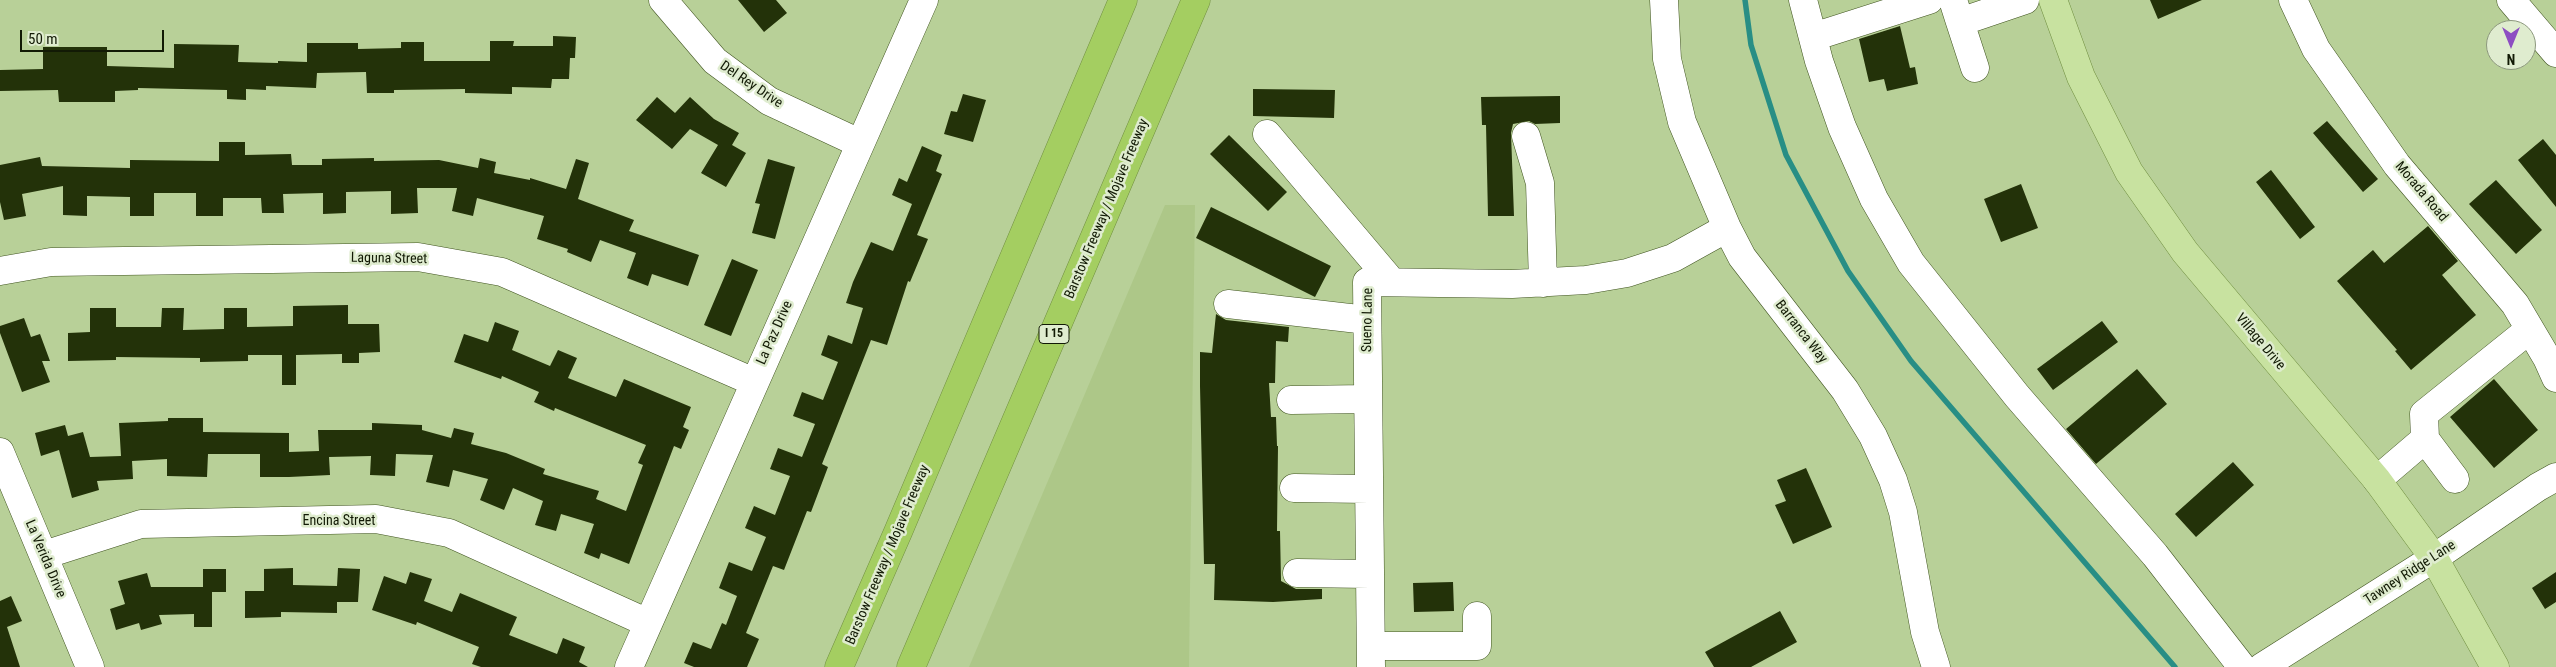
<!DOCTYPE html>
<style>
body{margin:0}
#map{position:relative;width:2556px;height:667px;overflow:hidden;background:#b8d098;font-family:"Roboto Condensed",sans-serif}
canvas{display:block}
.north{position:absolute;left:2486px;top:20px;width:50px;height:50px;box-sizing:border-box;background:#dfeccf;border:1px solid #8d987e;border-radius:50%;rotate:180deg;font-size:14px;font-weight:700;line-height:20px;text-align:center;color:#121a05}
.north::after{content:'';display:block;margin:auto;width:18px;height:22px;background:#8d4dc2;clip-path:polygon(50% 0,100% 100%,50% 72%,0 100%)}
.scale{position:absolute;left:20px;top:30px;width:144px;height:22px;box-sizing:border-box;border:2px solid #121a05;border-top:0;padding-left:6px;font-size:15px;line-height:18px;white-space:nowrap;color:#121a05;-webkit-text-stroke:4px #dfeccf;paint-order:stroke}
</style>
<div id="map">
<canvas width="2556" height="667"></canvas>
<div class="north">N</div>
<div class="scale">50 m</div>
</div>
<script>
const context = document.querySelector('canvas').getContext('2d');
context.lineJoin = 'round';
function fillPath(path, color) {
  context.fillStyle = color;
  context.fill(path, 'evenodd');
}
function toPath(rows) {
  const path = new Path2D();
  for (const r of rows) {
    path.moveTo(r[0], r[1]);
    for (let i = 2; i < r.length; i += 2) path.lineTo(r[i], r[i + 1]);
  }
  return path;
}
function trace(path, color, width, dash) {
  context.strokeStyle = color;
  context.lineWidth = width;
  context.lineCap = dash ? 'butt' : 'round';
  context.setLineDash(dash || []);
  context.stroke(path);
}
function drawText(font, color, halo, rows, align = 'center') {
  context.font = font + ' "Roboto Condensed",sans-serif';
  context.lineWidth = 5;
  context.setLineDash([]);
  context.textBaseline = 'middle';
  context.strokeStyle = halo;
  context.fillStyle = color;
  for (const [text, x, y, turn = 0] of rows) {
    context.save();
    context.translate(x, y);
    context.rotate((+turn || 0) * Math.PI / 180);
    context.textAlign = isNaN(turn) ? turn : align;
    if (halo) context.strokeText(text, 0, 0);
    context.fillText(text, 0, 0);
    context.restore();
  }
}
fillPath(toPath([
 [1165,205,1195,205,1189,667,969,667]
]), '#adc788');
trace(toPath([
 [1745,0,1751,45,1786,155,1848,271,1911,361,2175,667]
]), '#288e85', 5.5);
fillPath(toPath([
 [738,0,776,0,787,13,764,32],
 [2150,0,2202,0,2158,19],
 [1900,26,1910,68,1915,67,1918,84,1887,91,1884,79,1869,82,1859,39],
 [553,36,576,37,575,58,570,58,569,79,552,79,551,88,512,87,512,94,465,93,465,89,394,90,394,93,367,93,366,72,317,73,316,88,266,86,266,90,246,89,246,100,227,99,227,90,138,88,138,90,115,91,115,102,59,102,58,90,0,91,0,70,43,69,43,47,107,47,107,66,174,68,174,44,239,45,238,62,278,63,278,61,307,62,307,43,358,43,358,49,401,48,401,42,424,42,424,61,490,61,490,41,514,41,513,46,553,46],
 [1253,89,1335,90,1334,118,1253,116],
 [963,94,986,100,973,142,944,134,951,111,957,112],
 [1560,96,1560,123,1535,124,1529,121,1513,124,1511,133,1514,216,1488,216,1486,125,1482,125,1481,97],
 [657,97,675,113,690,97,714,119,739,133,732,145,746,153,726,187,701,173,718,145,690,129,672,149,636,120],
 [2327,121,2378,179,2363,192,2313,133],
 [1229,135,1287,192,1268,211,1210,154],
 [2543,139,2556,155,2556,207,2518,160],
 [219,142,245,142,245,155,291,154,292,165,322,165,322,159,374,158,374,161,439,160,478,168,480,158,496,162,494,173,530,180,530,178,566,189,576,159,589,163,578,199,634,220,629,231,699,255,688,286,652,274,648,286,627,278,636,253,600,240,591,262,567,252,568,249,537,239,544,216,477,198,473,216,452,211,457,188,417,188,418,213,391,214,391,191,346,192,346,213,323,214,323,193,283,194,284,213,262,213,261,198,223,198,223,216,196,216,196,193,154,193,154,216,130,216,130,197,87,196,87,216,63,215,63,186,22,194,26,216,4,220,0,202,0,165,40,157,42,166,130,168,130,160,219,161],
 [922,146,942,155,936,171,942,174,917,235,928,239,910,282,908,281,887,345,871,340,822,464,828,467,811,512,807,511,784,570,773,566,746,633,759,639,747,667,694,667,684,663,693,642,711,649,722,623,726,625,737,596,719,588,729,562,752,571,766,537,745,528,754,506,775,515,790,476,770,469,778,448,802,457,815,424,793,416,802,392,823,400,838,362,821,355,828,335,852,344,863,308,846,303,853,282,871,242,893,251,912,204,892,195,899,178,907,182],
 [768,159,795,167,775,239,752,233,760,204,755,203],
 [2271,170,2315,227,2300,239,2256,182],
 [2496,180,2542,230,2516,254,2469,204],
 [2021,184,2038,228,2001,242,1984,199],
 [1211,207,1331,266,1315,297,1196,238],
 [2428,226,2458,261,2442,275,2476,315,2411,370,2395,351,2397,350,2337,281,2373,250,2384,263],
 [732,259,758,270,731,336,704,325],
 [348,305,348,324,379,324,380,352,359,353,359,363,342,363,342,354,296,355,296,385,282,385,282,355,248,355,248,361,200,362,200,358,116,357,116,360,68,361,68,333,90,332,90,308,116,308,116,327,161,327,162,308,184,308,183,330,224,329,224,308,247,308,247,327,293,326,293,306],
 [1216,314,1226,320,1289,327,1288,342,1276,341,1275,383,1269,383,1271,417,1276,417,1277,446,1278,446,1277,531,1280,531,1281,581,1296,589,1322,589,1322,599,1273,602,1214,600,1215,564,1204,564,1200,386,1200,352,1212,353],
 [24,318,31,337,40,334,50,361,42,361,50,382,22,392,0,333,0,326],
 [2102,321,2118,342,2053,390,2037,369],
 [495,322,519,331,512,350,550,366,558,350,577,358,568,378,616,397,624,379,691,407,683,427,689,430,681,449,674,446,629,564,601,553,599,559,584,553,594,524,561,514,556,531,535,525,543,501,513,488,504,510,480,500,488,479,453,470,449,487,426,482,433,455,396,454,395,476,370,475,371,456,329,457,330,475,289,477,260,477,260,454,208,454,207,477,167,476,167,459,132,461,133,479,97,481,99,490,72,498,59,450,41,456,35,433,65,425,68,436,83,432,90,457,121,456,119,423,168,421,168,418,203,418,203,432,289,433,289,452,319,451,318,430,372,430,372,423,422,425,422,430,451,438,454,428,474,433,471,444,506,453,545,469,543,474,599,491,596,499,626,511,643,465,638,463,646,445,555,408,554,411,534,402,539,392,502,376,501,379,454,362,464,334,488,342],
 [2137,369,2167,404,2096,464,2066,429],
 [2494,379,2538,430,2494,468,2450,417],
 [2233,462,2254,485,2196,537,2175,514],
 [1806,468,1832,527,1793,544,1775,505,1786,501,1777,480],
 [293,568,293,585,337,586,338,568,360,569,358,602,337,602,337,613,281,612,281,617,245,618,245,591,264,591,264,569],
 [203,569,226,569,226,592,212,592,212,627,194,627,194,614,159,615,162,624,141,630,139,623,116,630,110,609,125,604,118,581,147,573,151,587,203,587],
 [410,572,432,579,424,601,452,612,460,593,517,617,509,635,557,654,563,638,585,647,579,662,588,667,481,667,472,664,479,647,417,622,416,625,372,610,384,576,406,584],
 [2556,572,2556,602,2545,609,2532,588],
 [1453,582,1454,611,1414,612,1413,583],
 [11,596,22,621,7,627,20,667,0,667,0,601],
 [1780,611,1797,642,1751,667,1714,667,1705,652]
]), '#233209');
const minor = toPath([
 [663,0,715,61,769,101,859,143],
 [1664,0,1667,59,1682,122,1727,228,1742,257,1845,390,1873,436,1893,480,1903,512,1925,632,1936,667],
 [1803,0,1819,61,1842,127,1874,199,1911,263,2017,396,2155,555,2242,667],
 [1953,0,1960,22,2025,0],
 [2293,0,2316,49,2397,165,2515,304,2547,358,2556,378],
 [2511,0,2556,53],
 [1960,22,1975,68],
 [1813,37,1929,0],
 [1267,134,1392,282],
 [1526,136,1540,183,1543,283],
 [0,271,51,262,418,257,502,272,754,382],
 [1228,304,1367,320],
 [1291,400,1368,399],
 [2425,439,2424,414,2530,329],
 [0,452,90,667],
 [2377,480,2425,439,2455,479],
 [1294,488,1369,489],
 [44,555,141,524,376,519,449,533,648,623],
 [1297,573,1370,574],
 [1371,646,1477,646,1477,616],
 [629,667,924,0],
 [1371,667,1367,282,1512,284,1586,280,1627,273,1673,258,1727,228],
 [2262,667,2434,558,2538,487,2556,477]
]);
const major = toPath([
 [2053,0,2081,77,2129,172,2185,252,2377,480,2434,558,2495,667]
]);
const highway = toPath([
 [839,667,898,532,1123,0],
 [911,667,1196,0]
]);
trace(minor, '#405420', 29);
trace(major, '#718f41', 29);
trace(highway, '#718f41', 29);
trace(minor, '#fff', 28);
trace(major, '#c8e2a0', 28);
trace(highway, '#a4ce61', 28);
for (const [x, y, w] of [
 [1054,334,30]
]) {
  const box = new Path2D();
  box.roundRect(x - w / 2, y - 9.5, w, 19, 4);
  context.fillStyle = '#dfeccf';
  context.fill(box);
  trace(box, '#121a05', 1);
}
drawText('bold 12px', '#121a05', null, [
 ["I 15",1054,334]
]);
drawText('14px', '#121a05', '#dfeccf', [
 ["Del Rey Drive",751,85,34],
 ["Morada Road",2421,192,50],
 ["Barstow Freeway / Mojave Freeway",1107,209,-67],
 ["Laguna Street",389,259,1],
 ["Sueno Lane",1368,320,-89],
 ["Barranca Way",1801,332,52],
 ["La Paz Drive",775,333,-66],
 ["Village Drive",2260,342,50],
 ["Encina Street",339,521],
 ["Barstow Freeway / Mojave Freeway",888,555,-67],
 ["La Verida Drive",45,559,67],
 ["Tawney Ridge Lane",2410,573,-33]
]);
</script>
